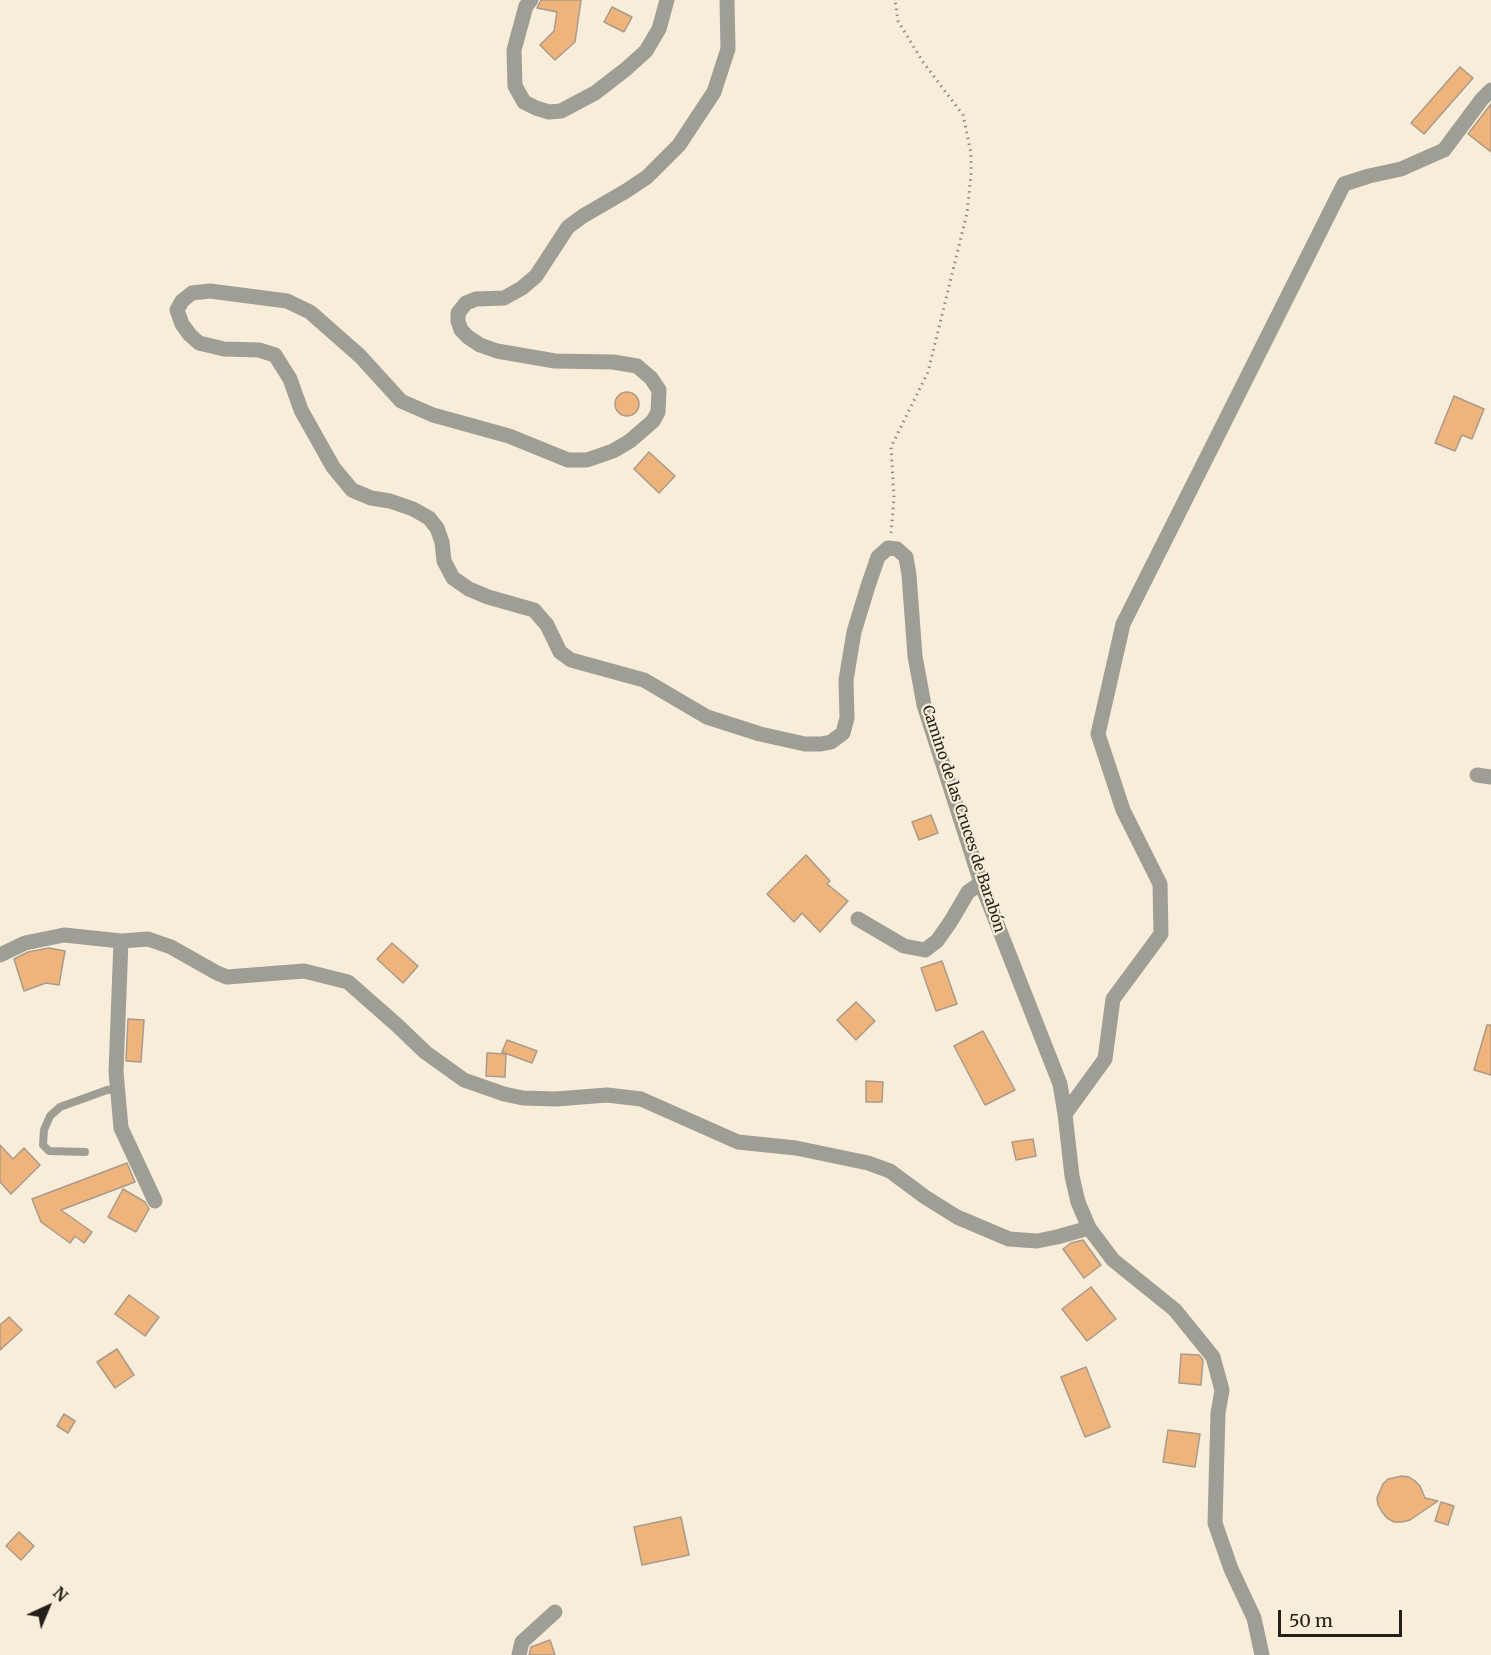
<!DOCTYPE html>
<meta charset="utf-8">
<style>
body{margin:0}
#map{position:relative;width:1491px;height:1655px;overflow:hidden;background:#f7edd9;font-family:Merriweather,serif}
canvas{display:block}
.north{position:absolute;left:18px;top:1577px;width:60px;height:60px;-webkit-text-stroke:4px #f7edd9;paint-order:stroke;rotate:44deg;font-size:16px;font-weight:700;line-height:24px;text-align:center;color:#242019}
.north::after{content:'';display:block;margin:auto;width:21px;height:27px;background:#242019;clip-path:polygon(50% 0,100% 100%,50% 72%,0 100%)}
.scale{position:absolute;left:1278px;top:1610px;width:124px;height:27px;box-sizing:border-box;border:3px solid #242019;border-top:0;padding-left:8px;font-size:18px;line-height:21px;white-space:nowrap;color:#242019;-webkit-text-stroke:4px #f7edd9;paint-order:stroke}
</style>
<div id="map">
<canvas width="1491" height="1655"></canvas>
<div class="north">N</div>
<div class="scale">50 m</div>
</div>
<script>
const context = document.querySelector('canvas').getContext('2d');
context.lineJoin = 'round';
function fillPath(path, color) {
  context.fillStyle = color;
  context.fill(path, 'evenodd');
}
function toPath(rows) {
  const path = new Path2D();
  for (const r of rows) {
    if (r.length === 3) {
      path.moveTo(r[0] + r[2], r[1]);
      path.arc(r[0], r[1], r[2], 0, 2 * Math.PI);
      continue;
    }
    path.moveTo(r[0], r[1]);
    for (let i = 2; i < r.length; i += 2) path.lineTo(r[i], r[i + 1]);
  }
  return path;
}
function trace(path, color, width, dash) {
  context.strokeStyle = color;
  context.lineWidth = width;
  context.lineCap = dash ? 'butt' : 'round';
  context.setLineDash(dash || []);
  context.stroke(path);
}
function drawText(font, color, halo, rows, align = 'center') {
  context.font = font + ' Merriweather,serif';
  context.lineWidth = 4.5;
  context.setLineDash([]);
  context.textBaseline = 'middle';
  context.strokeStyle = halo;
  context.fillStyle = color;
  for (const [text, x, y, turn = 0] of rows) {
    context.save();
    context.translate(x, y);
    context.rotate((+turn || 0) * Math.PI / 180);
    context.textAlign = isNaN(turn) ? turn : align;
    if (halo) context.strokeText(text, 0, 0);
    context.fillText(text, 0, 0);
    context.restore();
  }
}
const building = toPath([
 [541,0,581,0,575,42,555,60,540,45,554,31,557,12,537,8,541,0],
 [612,7,632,17,624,32,604,22,612,7],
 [1460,67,1473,78,1424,134,1411,123,1460,67],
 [1491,104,1491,152,1468,134,1491,104],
 [627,404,12],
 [1454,396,1484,409,1472,439,1462,435,1455,451,1435,443,1454,396],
 [649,452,675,476,659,493,634,469,649,452],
 [931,815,938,833,919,840,912,822,931,815],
 [806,855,830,881,827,884,848,901,820,932,802,913,794,922,767,894,806,855],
 [392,943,418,966,403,983,377,959,392,943],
 [49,948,65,951,59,985,46,983,24,991,14,959,28,952,49,948],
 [942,961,957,1004,936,1011,921,968,942,961],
 [856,1002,875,1021,856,1040,837,1020,856,1002],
 [128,1019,144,1020,141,1062,126,1061,128,1019],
 [1487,1025,1491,1025,1491,1075,1474,1070,1487,1025],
 [983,1031,1015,1090,985,1105,954,1046,983,1031],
 [507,1040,537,1051,532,1063,502,1052,507,1040],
 [487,1053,506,1054,505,1077,486,1076,487,1053],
 [866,1081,883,1082,882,1102,866,1102,866,1081],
 [1033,1139,1036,1156,1016,1160,1012,1142,1033,1139],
 [0,1145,13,1159,24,1148,40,1165,11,1194,0,1182,0,1145],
 [127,1163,135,1182,61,1210,92,1232,84,1243,75,1236,70,1243,41,1222,32,1199,127,1163],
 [123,1189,145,1202,149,1209,136,1232,108,1217,123,1189],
 [1083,1240,1101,1265,1084,1278,1063,1249,1071,1243,1083,1240],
 [1091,1287,1116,1319,1087,1341,1062,1309,1091,1287],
 [129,1295,159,1317,145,1336,115,1314,129,1295],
 [9,1317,22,1330,0,1350,0,1325,9,1317],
 [117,1349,134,1375,115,1388,97,1362,117,1349],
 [1181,1354,1199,1355,1203,1360,1201,1385,1179,1383,1181,1354],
 [1086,1367,1110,1427,1085,1437,1061,1377,1086,1367],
 [64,1414,75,1421,68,1433,57,1426,64,1414],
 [1168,1430,1200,1434,1195,1467,1163,1462,1168,1430],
 [1402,1476,1409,1477,1415,1481,1420,1486,1425,1498,1438,1501,1410,1520,1402,1522,1394,1522,1387,1518,1382,1512,1378,1505,1377,1498,1383,1484,1388,1479,1402,1476],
 [1441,1502,1454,1506,1448,1525,1435,1521,1441,1502],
 [681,1517,689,1555,642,1565,634,1527,681,1517],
 [19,1532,34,1546,21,1560,6,1546,19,1532],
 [550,1640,555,1655,529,1655,531,1647,550,1640]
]);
fillPath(building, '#efb47b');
trace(building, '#aa9a8b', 1.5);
trace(toPath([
 [891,533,894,498,891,447,928,372,967,213,971,175,971,153,963,115,923,62,898,21,895,0]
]), '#91897c', 3, [1.5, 4.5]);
trace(toPath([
 [85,1152,49,1151,43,1145,44,1130,50,1116,60,1107,107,1090,118,1089]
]), '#9f9e95', 8);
trace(toPath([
 [531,0,526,6,514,50,515,86,524,102,536,108,549,112,561,111,595,93,626,69,646,51,659,29,667,0],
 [727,0,728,49,714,92,679,145,647,177,626,191,583,216,568,227,536,276,522,288,504,298,476,299,466,303,458,313,458,321,461,330,468,337,480,345,497,351,555,361,613,362,637,366,651,378,659,390,658,412,653,421,630,441,613,451,587,460,568,460,509,436,433,415,401,401,360,356,310,312,287,301,210,291,192,293,182,301,177,310,182,324,190,335,199,343,224,349,259,350,275,355,290,379,301,410,333,467,352,490,371,498,390,501,413,509,429,518,437,528,442,542,444,561,453,578,469,589,488,597,534,610,547,625,560,652,571,660,644,680,707,717,760,734,805,744,821,744,831,742,843,733,847,718,846,680,854,632,868,586,878,557,888,548,897,549,906,557,909,575,915,656,924,705,981,883,1060,1084,1065,1114,1072,1176,1078,1202,1089,1228,1113,1260,1175,1310,1213,1357,1222,1390,1218,1413,1215,1523,1231,1569,1254,1618,1262,1655],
 [1477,775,1491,777],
 [858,919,904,946,925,950,937,941,951,921,968,892,981,883],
 [121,941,116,1072,121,1128,155,1201],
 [0,955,25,943,64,935,121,941,148,939,171,947,217,973,227,977,304,971,348,982,398,1026,425,1052,464,1080,504,1094,523,1098,556,1099,607,1095,641,1099,738,1142,796,1148,868,1163,890,1171,925,1197,957,1217,1009,1239,1037,1241,1057,1237,1089,1228],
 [1065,1114,1105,1059,1113,999,1161,934,1160,884,1123,810,1098,734,1123,624,1344,184,1369,176,1401,169,1444,150,1482,99,1491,90],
 [519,1655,522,1642,555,1612]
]), '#9f9e95', 15);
drawText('15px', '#242019', '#f7edd9', [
 ["Camino de las Cruces de Barabón",963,819,72]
]);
</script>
